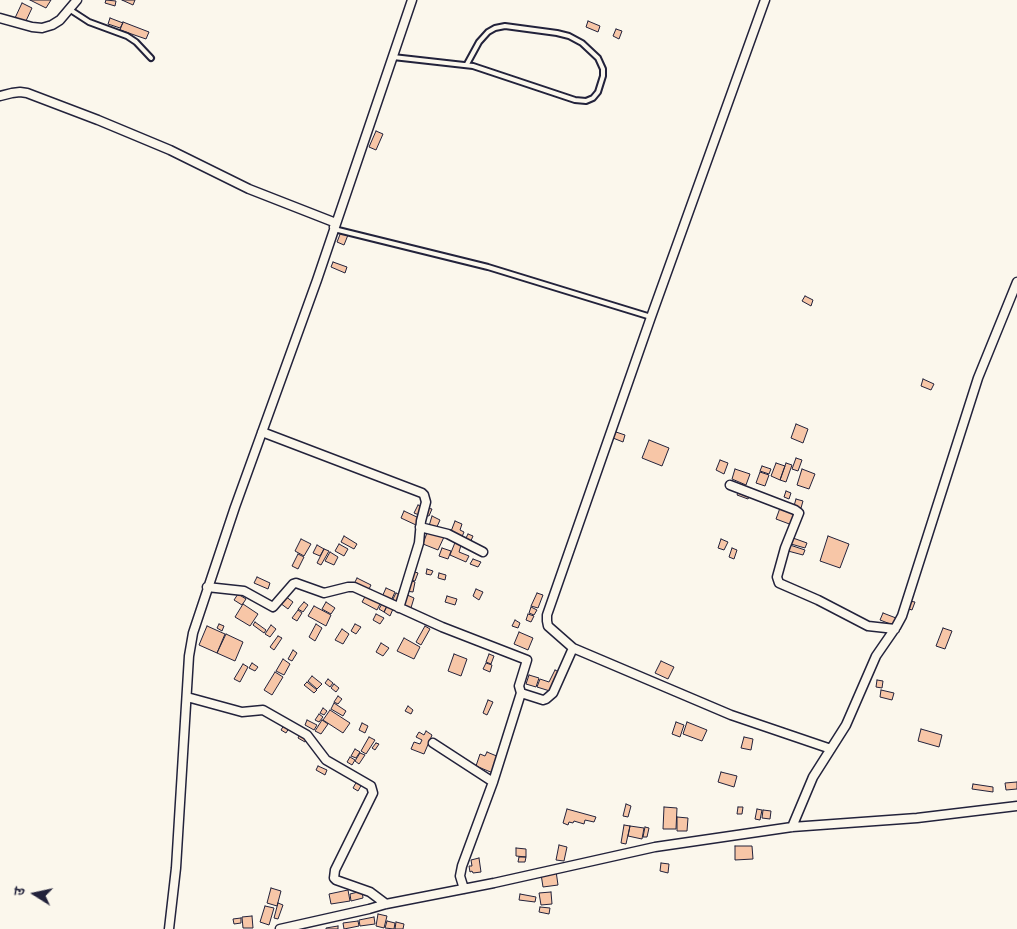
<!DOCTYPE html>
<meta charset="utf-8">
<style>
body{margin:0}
#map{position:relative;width:1017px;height:929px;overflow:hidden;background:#fbf7ec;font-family:Dekko,"Playpen Sans Deva",sans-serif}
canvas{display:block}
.north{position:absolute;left:10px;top:869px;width:50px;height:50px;-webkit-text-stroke:4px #fbf7ec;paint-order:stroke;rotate:280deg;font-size:14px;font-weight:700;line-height:20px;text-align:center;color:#22223b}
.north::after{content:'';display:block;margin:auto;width:18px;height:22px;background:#22223b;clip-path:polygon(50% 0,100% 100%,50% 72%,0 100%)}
</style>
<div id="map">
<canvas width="1017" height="929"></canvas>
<div class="north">उ</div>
</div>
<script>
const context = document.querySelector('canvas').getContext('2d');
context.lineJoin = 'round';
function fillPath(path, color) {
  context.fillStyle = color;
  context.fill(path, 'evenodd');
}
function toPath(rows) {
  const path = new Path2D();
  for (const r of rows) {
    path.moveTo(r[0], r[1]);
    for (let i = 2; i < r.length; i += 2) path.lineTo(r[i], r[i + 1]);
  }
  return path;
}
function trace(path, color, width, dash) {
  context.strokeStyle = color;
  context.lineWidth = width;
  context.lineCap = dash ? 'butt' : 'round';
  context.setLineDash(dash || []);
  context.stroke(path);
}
const building = toPath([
 [30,0,51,0,46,8,30,0],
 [106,0,116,1,115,6,105,3,106,0],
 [122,0,135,0,133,5,122,0],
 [22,3,32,8,25,23,15,18,22,3],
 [110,18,123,23,120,28,108,24,110,18],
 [588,21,600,26,598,32,586,27,588,21],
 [123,22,149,32,146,39,120,30,123,22],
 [616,29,622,31,619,39,613,36,616,29],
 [376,131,383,134,376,150,369,147,376,131],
 [341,232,348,235,344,245,337,242,341,232],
 [333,262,347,267,345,273,331,267,333,262],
 [805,296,813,300,811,306,802,301,805,296],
 [923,379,934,384,931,390,921,386,923,379],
 [796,424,808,429,803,443,791,438,796,424],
 [616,432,625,435,623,442,613,438,616,432],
 [649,440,669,448,662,466,642,458,649,440],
 [796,458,802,460,798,471,792,469,796,458],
 [720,460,728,463,724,474,716,470,720,460],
 [776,463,785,466,780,480,771,476,776,463],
 [786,463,792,465,786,482,780,480,786,463],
 [762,466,771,469,769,474,760,471,762,466],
 [735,469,750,474,746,485,732,479,735,469],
 [802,469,815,474,809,489,797,485,802,469],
 [760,472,769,475,765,486,756,483,760,472],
 [739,490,750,495,748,499,737,495,739,490],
 [786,491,791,493,789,499,784,497,786,491],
 [796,499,803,501,801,508,794,506,796,499],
 [418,505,422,507,419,515,414,513,418,505],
 [427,508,432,509,429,516,424,515,427,508],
 [780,508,796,514,792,525,776,519,780,508],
 [404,511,419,518,416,525,401,518,404,511],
 [432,516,440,520,436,529,429,526,432,516],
 [455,521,462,524,460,530,464,532,461,539,450,534,455,521],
 [428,530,444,537,438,550,423,544,428,530],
 [468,534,473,536,470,543,465,540,468,534],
 [344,536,357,544,354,549,341,542,344,536],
 [828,536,849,544,840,568,820,561,828,536],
 [793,538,807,543,805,548,791,544,793,538],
 [301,539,311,544,304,556,295,551,301,539],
 [721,539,728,542,724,550,718,548,721,539],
 [456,540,462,542,459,552,469,556,466,562,450,555,456,540],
 [339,544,348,549,344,556,335,551,339,544],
 [317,545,324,549,320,556,313,553,317,545],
 [790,545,805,550,803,555,788,551,790,545],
 [442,548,451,551,448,559,439,556,442,548],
 [732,548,737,550,734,559,729,557,732,548],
 [324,549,329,551,321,565,317,563,324,549],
 [330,552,338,557,334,565,325,561,330,552],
 [298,554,304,557,298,569,292,566,298,554],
 [473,559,481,562,478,567,470,564,473,559],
 [427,569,433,571,431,575,426,574,427,569],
 [412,571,418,573,415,581,410,580,412,571],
 [439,573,446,575,445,580,438,578,439,573],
 [257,577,270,583,268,589,254,583,257,577],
 [357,578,371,585,368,591,354,584,357,578],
 [409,580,415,582,413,592,406,591,409,580],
 [386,588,395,592,391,601,382,597,386,588],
 [476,589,483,592,479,600,473,596,476,589],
 [396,593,402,596,398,604,392,601,396,593],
 [537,593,543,595,538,608,531,606,537,593],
 [238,594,246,599,242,605,234,600,238,594],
 [405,594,414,598,410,611,400,607,405,594],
 [366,595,381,602,377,610,362,602,366,595],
 [285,596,293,602,288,609,280,603,285,596],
 [447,596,457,599,455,605,445,602,447,596],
 [909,601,915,602,912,610,906,608,909,601],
 [304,602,308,605,303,612,298,609,304,602],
 [326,602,335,608,331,614,322,609,326,602],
 [383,602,388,604,384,612,379,609,383,602],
 [243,604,258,614,250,626,235,617,243,604],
 [314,606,331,615,326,626,308,616,314,606],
 [387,606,393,609,390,616,384,612,387,606],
 [531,607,537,610,534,615,529,613,531,607],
 [298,610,302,613,297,621,292,618,298,610],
 [883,613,896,618,893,625,880,620,883,613],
 [376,614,384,618,380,624,373,620,376,614],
 [528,614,534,616,531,622,526,620,528,614],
 [515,620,520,623,518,628,512,626,515,620],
 [255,622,266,630,264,633,253,625,255,622],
 [219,624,224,626,222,631,217,628,219,624],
 [316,624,322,628,315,641,309,637,316,624],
 [355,624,361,627,356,634,351,631,355,624],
 [271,625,276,629,270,637,265,634,271,625],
 [207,626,225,634,217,653,199,645,207,626],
 [425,626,430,629,421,645,416,642,425,626],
 [943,628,952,631,945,649,936,646,943,628],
 [342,629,349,634,343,644,335,640,342,629],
 [519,632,533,638,528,650,514,644,519,632],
 [226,634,243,642,235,661,217,653,226,634],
 [278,636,282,638,274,650,270,647,278,636],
 [404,638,420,647,414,659,397,651,404,638],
 [381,643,389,648,383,656,376,652,381,643],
 [293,650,297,653,292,661,288,659,293,650],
 [454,654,467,659,461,676,448,671,454,654],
 [489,654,494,656,491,664,486,662,489,654],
 [283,659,290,664,284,675,276,671,283,659],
 [661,661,674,667,668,679,655,673,661,661],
 [252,663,258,667,255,671,249,668,252,663],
 [486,663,492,665,490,672,483,669,486,663],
 [243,664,248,667,240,682,234,679,243,664],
 [555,670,561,673,553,692,537,687,540,679,549,682,555,670],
 [275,672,283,677,272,695,264,690,275,672],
 [529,675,539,678,536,687,526,684,529,675],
 [312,676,322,684,317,689,308,681,312,676],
 [328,679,333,683,330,687,325,683,328,679],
 [877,680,883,681,882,688,876,687,877,680],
 [307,682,317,690,314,693,304,685,307,682],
 [334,684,339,688,336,692,331,688,334,684],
 [881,690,894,693,892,700,880,697,881,690],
 [338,696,342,699,338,704,334,702,338,696],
 [488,700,493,702,487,715,483,713,488,700],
 [334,703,346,711,343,716,331,709,334,703],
 [408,706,413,710,411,714,405,711,408,706],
 [323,708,327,711,324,715,320,713,323,708],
 [330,710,350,723,343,733,323,720,330,710],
 [319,714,323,717,319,722,315,720,319,714],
 [307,720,317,725,314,730,305,725,307,720],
 [322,720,328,724,321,734,315,731,322,720],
 [676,722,684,725,680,737,672,734,676,722],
 [687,722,707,730,702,741,683,734,687,722],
 [362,723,368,726,365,733,359,730,362,723],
 [284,725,289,728,286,733,281,730,284,725],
 [921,729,942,735,939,747,918,741,921,729],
 [426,731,432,735,424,754,411,749,414,742,420,744,422,740,416,737,419,732,424,735,426,731],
 [301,732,308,737,305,742,298,738,301,732],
 [369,737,375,740,366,754,361,751,369,737],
 [744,737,753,739,751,750,741,748,744,737],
 [376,743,379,744,375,750,372,748,376,743],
 [355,749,360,752,356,758,351,756,355,749],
 [487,752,499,757,493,773,476,766,480,754,485,756,487,752],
 [360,753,365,755,359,764,355,761,360,753],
 [350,757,355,760,352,765,347,762,350,757],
 [318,766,327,770,325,775,316,770,318,766],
 [721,772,737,776,734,787,718,782,721,772],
 [357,781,362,784,358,791,353,788,357,781],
 [1017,782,1017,789,1006,790,1005,783,1017,782],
 [973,784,993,787,993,792,972,789,973,784],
 [626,804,631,806,628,817,623,816,626,804],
 [664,807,677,808,676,829,663,829,664,807],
 [738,807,743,807,742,814,737,814,738,807],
 [567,809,596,817,594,822,585,820,584,824,574,821,573,823,569,822,568,825,563,823,567,809],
 [757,809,762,810,760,820,755,819,757,809],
 [763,810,771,811,770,819,762,818,763,810],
 [677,817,688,818,687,831,677,831,677,817],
 [624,825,630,826,626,844,621,843,624,825],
 [630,826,644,828,642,839,628,836,630,826],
 [645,827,649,828,647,837,643,837,645,827],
 [559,845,567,847,564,861,556,860,559,845],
 [735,846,752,846,753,859,735,860,735,846],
 [516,848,526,849,526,857,516,856,516,848],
 [519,857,526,857,525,862,518,862,519,857],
 [479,858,481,872,473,873,472,871,470,872,469,866,472,866,471,860,479,858],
 [661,863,669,864,668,873,660,871,661,863],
 [556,871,558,885,543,887,541,874,556,871],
 [271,888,281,891,277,906,267,903,271,888],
 [348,890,350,901,331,904,329,894,348,890],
 [362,891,363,898,351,901,350,894,362,891],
 [551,892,552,904,541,905,539,893,551,892],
 [520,894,536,897,535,902,519,900,520,894],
 [278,903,283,905,278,919,274,918,278,903],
 [265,906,274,908,269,925,260,922,265,906],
 [540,907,550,908,549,914,539,912,540,907],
 [378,914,387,916,384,928,376,926,378,914],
 [252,916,253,928,243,928,242,917,252,916],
 [374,917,375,924,360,926,359,920,374,917],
 [241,918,241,923,234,924,233,919,241,918],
 [358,921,359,926,344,929,343,923,358,921],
 [387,921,395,923,394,929,385,928,387,921],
 [396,922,404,924,403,929,395,929,396,922],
 [338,926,338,929,326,929,326,928,338,926]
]);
fillPath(building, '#f7c6a7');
trace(building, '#22223b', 1);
const service = toPath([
 [69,9,89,22,127,36,136,42,151,58],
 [393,57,473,66,575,100,586,101,593,98,598,92,603,76,603,69,598,58,582,43,569,36,557,33,505,26,495,28,488,32,479,42,467,64],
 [334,229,488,267,651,317]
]);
const minor = toPath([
 [765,0,651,317,547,615,547,621,548,626,573,648,731,715,831,749],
 [0,18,32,27,42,28,52,25,60,20,77,0],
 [0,96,12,93,20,92,27,93,98,120,170,150,249,189,336,223,334,227],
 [262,432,422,493,424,495,426,502,421,521,419,543,399,608],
 [730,485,795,510,799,513,785,548,777,577,779,583,818,600,868,626,895,629],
 [420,527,448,534,483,552],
 [207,587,244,591,273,607,293,584,296,583,324,593,348,587,354,587,442,627,527,660,519,686,521,693],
 [187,697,242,712,263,710,307,735,326,760,371,786,373,793,335,870,334,878,336,880,370,892,386,904],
 [433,743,493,782],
 [792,827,813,777,846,725,876,656,896,627,902,616,978,378,1017,282],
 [464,889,460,876,462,866,493,782,521,693,543,700,546,699,553,693,573,648],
 [169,929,176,868,189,656,193,633,235,507,317,280,412,0],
 [280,929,369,909,386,904,494,883,655,847,792,827,917,818,1017,806]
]);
trace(service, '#22223b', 8);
trace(minor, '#22223b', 11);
trace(service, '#fbf7ec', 4);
trace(minor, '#fbf7ec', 8);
</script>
